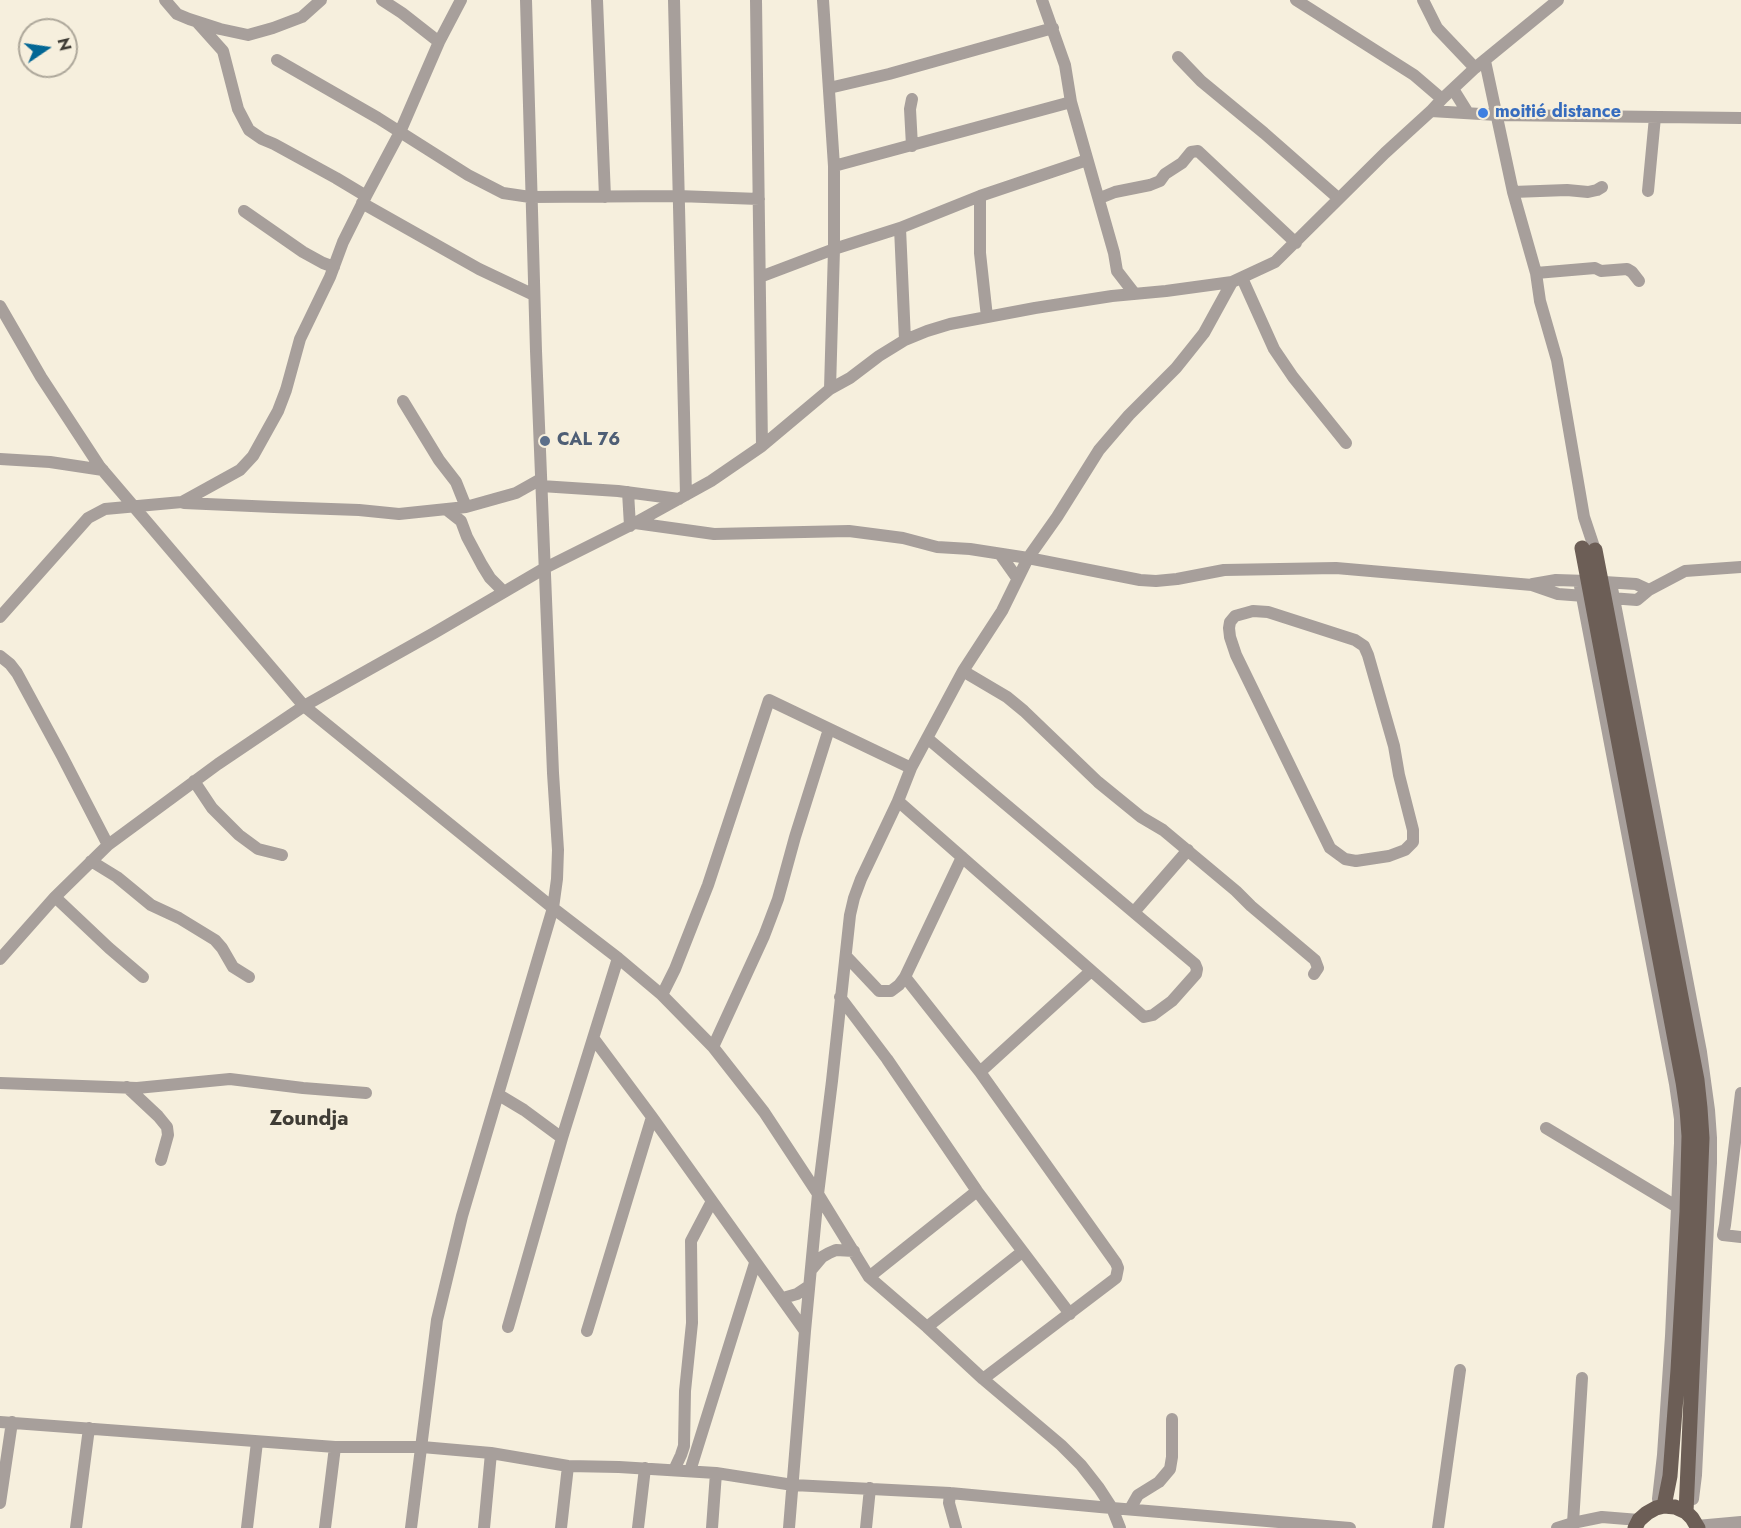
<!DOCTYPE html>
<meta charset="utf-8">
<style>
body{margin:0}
#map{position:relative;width:1741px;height:1528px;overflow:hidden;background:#f6efdd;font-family:Jost,sans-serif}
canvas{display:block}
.north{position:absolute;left:18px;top:18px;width:60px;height:60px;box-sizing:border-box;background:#f6efdd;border:2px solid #ada79a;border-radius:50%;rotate:77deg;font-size:16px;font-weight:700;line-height:24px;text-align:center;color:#3f3c35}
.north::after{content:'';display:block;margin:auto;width:21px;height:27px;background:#036795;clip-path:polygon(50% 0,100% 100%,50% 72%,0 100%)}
</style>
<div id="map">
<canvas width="1741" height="1528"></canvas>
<div class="north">N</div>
</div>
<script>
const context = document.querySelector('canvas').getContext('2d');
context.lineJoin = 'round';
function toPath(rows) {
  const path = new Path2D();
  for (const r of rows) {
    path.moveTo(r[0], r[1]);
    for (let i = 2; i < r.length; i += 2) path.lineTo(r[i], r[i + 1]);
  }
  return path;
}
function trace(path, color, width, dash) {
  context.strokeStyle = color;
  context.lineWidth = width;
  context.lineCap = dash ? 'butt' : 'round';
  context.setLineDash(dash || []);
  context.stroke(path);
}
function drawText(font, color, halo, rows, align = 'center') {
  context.font = font + ' Jost,sans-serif';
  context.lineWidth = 4.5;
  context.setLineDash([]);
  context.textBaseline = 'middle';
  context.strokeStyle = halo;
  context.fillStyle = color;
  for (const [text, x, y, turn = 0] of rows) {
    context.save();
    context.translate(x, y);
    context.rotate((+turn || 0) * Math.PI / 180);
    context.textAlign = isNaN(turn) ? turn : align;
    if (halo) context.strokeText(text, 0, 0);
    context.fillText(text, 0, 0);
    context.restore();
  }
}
trace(toPath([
 [165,0,177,14,189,19,220,29,248,35,273,28,302,17,321,0],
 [382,0,402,13,439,42],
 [597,0,605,197],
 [674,0,686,495],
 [756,0,762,446],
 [823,0,834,166,834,249,830,389],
 [1042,0,1065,65,1071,102,1114,253,1117,271,1134,293],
 [1296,0,1414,75,1442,99],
 [1423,0,1437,28,1475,68],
 [197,22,223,51,238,109,249,130,262,139,274,144,336,178,366,196],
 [1178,57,1201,81,1264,133,1338,198],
 [277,60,378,118,468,175,503,193,530,197,678,196,759,199],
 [1485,61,1513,192,1536,273,1540,301,1557,360,1584,517,1595,550],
 [829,88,889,74,1053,28],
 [1453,89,1468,113],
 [912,99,910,109,912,146],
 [1431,111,1497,115,1741,118],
 [834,166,1071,102],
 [1648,191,1655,117],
 [1513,192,1567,190,1588,192,1597,190,1602,187],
 [980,196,980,253,987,317],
 [1100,198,1115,192,1150,185,1160,181,1165,174,1182,163,1191,152,1198,151,1296,243],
 [362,203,479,269,534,295],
 [244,211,303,252,323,263,334,267],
 [900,228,905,340],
 [1536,273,1595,268,1601,271,1627,269,1632,272,1639,281],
 [760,277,834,249,900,228,980,196,1087,160],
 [1242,278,1274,349,1293,377,1346,443],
 [0,306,41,377,100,467,304,706,553,908,618,958,662,995,713,1047,764,1112,818,1194,869,1277,927,1327,983,1379,1061,1445,1081,1465,1099,1488,1112,1508,1120,1528],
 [403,401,439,460,456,482,466,507],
 [0,459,50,462,103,470],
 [541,486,618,491,679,499],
 [628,492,630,526],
 [184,503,274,507,359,510,399,514,466,507,516,493,541,479],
 [447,510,461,521,467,537,482,565,490,578,504,592],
 [635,523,714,534,849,531,903,538,937,547,970,549,1028,558,1140,580,1156,581,1177,579,1224,570,1336,568,1532,585,1558,594,1637,600,1649,590,1685,571,1741,567],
 [1000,554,1017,578],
 [1579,581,1675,1084,1680,1119,1680,1143,1671,1336,1663,1455,1658,1499],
 [1604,582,1636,584,1649,590],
 [1611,583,1701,1052,1709,1110,1711,1138,1711,1163,1696,1475,1693,1499],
 [1533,584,1556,580,1587,581],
 [1253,611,1268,612,1355,640,1364,646,1368,655,1394,746,1399,775,1413,830,1413,842,1405,850,1389,856,1356,861,1345,859,1330,848,1236,655,1230,637,1229,628,1230,622,1235,616,1253,611],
 [0,617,88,518,105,509,182,502,240,470,253,456,278,411,286,390,300,339,330,277,343,242,366,196,400,132,439,42,461,0],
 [0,656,10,664,17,673,62,756,108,845],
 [963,671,1007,697,1024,711,1098,782,1141,817,1163,830,1236,891,1251,906,1315,960,1318,968,1314,974],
 [194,781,212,808,239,835,258,849,282,855],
 [898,801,1144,1017,1153,1015,1172,1001,1196,974,1197,969,1195,964,927,738],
 [91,861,117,877,151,905,179,918,215,940,222,948,233,967,249,977],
 [55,897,109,948,143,977],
 [1134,912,1188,850],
 [846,956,879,991,891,991,899,985,905,977,962,857],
 [0,959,55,897,108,845,218,764,304,706,434,633,545,568,635,523,711,481,762,446,830,389,850,378,879,356,905,340,927,331,950,324,1035,308,1112,296,1166,291,1232,282,1275,262,1385,153,1431,111,1442,99,1475,68,1558,0],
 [905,977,980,1072,1116,1263,1118,1268,1116,1278,983,1379],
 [662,995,675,969,708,885,769,700,911,768],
 [840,997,887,1059,977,1191,1070,1314],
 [594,1039,652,1117,805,1331],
 [713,1047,764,936,778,899,795,837,829,729],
 [980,1072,1091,971],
 [0,1083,137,1088,230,1079,303,1088,366,1093],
 [127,1087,158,1116,167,1127,168,1135,161,1160],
 [1741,1093,1725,1225,1723,1235,1741,1237],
 [499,1095,524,1110,562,1138],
 [1546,1128,1684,1211],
 [811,1270,822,1257,829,1253,836,1250,854,1251],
 [869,1277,977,1191],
 [783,1298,797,1294,809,1286],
 [508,1327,562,1138,618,958],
 [927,1327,1022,1252],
 [587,1331,652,1117],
 [0,1422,335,1447,422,1447,491,1453,568,1466,619,1467,716,1473,793,1485,950,1493,1100,1507,1350,1528],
 [674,1470,681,1455,684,1446,685,1391,692,1323,691,1241,712,1201],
 [690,1471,755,1263],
 [950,1493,949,1503,956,1528],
 [0,1503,12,1422],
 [1130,1509,1138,1495,1159,1482,1170,1469,1172,1457,1172,1419],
 [1573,1523,1582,1378],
 [1697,1526,1741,1522],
 [76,1528,89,1428],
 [247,1528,257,1442],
 [325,1528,335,1447],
 [411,1528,437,1320,462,1216,553,908,557,879,558,850,553,773,536,351,526,0],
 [484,1528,491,1453],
 [561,1528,568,1466],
 [638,1528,645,1468],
 [712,1528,716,1473],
 [789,1528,805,1331,818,1194,832,1081,850,915,854,898,861,879,898,801,911,768,963,671,1002,611,1028,558,1057,517,1099,450,1129,415,1176,368,1204,333,1232,282],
 [866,1528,870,1488],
 [1438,1528,1460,1370],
 [1557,1528,1573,1523,1602,1517,1639,1520]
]), '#a79f9b', 12);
trace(toPath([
 [1582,548,1683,1082,1687,1109,1689,1136,1687,1212,1678,1370,1670,1476,1664,1506],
 [1595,550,1697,1080,1700,1108,1702,1138,1699,1215,1686,1512],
 [1635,1528,1639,1520,1647,1513,1656,1508,1664,1506,1675,1507,1686,1512,1692,1518,1698,1528]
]), '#6c5e56', 15);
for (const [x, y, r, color] of [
 [1483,113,6,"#3f7fe0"],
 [545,441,6,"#5c6f8a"]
]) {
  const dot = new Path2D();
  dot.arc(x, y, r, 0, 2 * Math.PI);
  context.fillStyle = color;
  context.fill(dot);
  trace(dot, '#f6efdd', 2);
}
drawText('bold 18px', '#366cbe', '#f6efdd', [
 ["moitié distance",1495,113]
], 'left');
drawText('bold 18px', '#4e5e75', '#f6efdd', [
 ["CAL 76",557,441]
], 'left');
drawText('bold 21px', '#3f3c35', '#f6efdd', [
 ["Zoundja",309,1120]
]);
</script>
